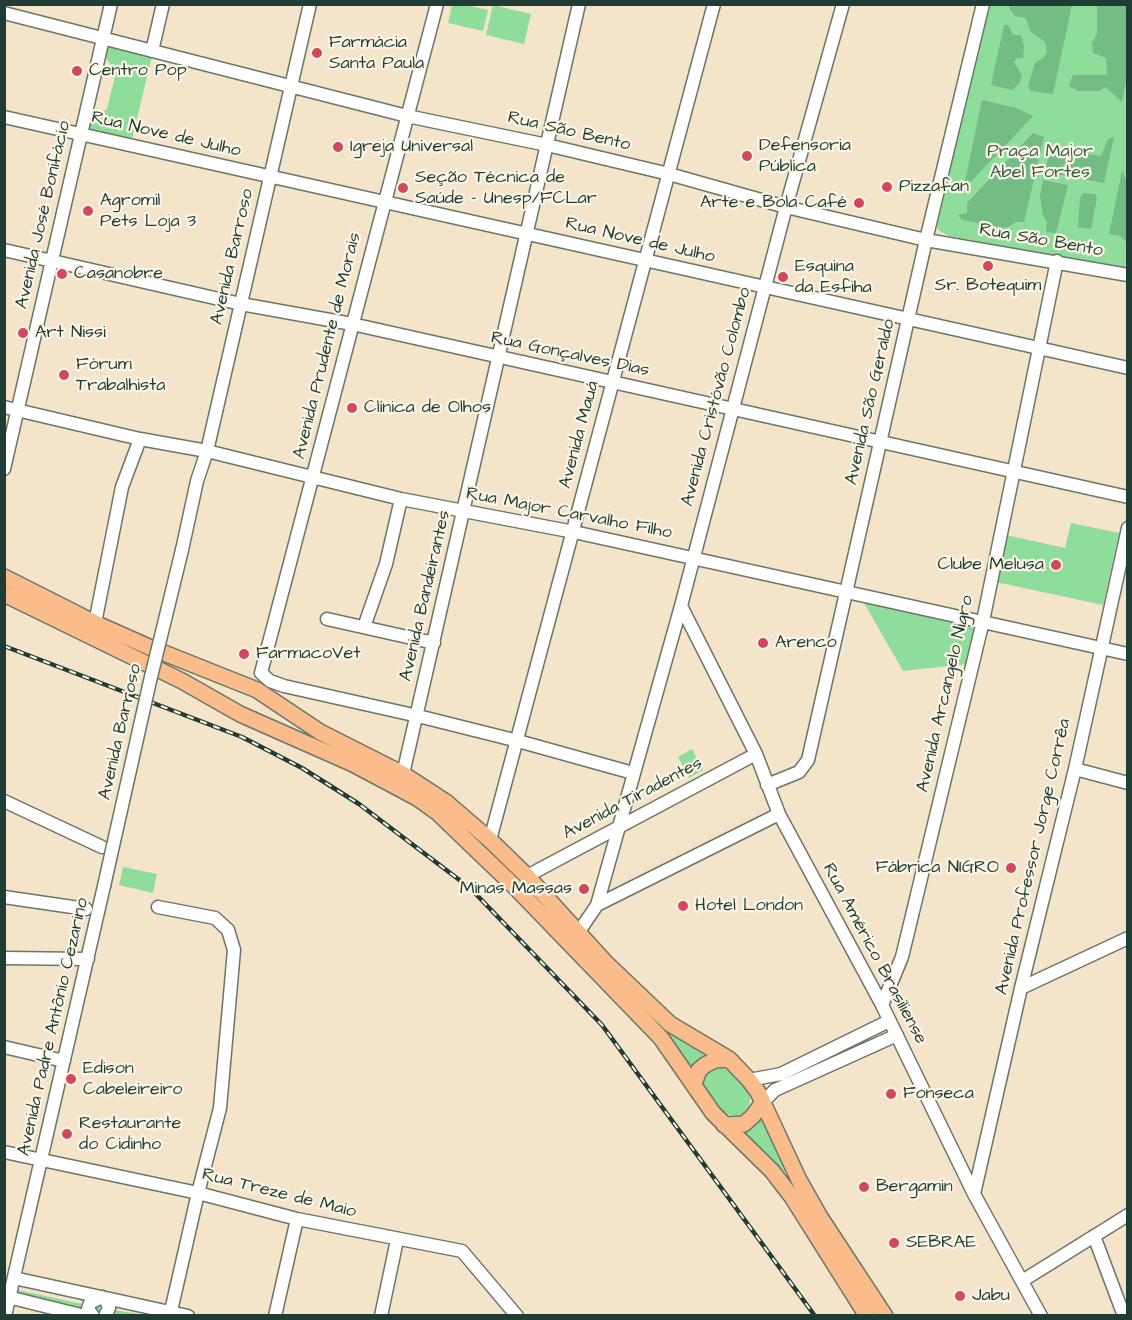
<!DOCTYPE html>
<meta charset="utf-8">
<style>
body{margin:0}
#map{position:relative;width:1132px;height:1320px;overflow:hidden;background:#f4e4c9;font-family:"Architects Daughter",sans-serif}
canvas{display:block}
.frame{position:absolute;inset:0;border:6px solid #1f3d34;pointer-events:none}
</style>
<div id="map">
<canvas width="1132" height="1320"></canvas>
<div class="frame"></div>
</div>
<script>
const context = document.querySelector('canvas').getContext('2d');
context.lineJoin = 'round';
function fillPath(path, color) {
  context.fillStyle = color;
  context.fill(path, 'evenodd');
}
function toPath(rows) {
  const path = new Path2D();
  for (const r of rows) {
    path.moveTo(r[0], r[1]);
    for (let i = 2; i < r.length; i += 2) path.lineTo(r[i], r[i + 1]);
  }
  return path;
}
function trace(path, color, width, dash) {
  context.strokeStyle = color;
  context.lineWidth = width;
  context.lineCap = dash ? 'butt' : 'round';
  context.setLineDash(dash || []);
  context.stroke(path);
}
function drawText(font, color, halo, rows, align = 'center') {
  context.font = font + ' "Architects Daughter",sans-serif';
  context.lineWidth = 4.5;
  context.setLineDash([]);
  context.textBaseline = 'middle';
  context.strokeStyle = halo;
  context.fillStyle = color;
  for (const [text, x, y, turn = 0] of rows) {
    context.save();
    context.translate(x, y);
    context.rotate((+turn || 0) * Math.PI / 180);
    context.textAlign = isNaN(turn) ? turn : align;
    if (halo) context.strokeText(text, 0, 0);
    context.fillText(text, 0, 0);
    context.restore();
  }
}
fillPath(toPath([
 [452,5,466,5,488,10,483,31,448,23],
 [493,5,531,14,524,44,486,35],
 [989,5,1127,5,1127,270,949,236,938,230,937,226],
 [107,46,152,56,132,139,88,129,91,120,107,109,116,72,105,57],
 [1071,523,1119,533,1103,605,996,582,1006,535,1065,548],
 [863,601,975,627,967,664,903,671],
 [692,749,703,770,689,778,678,757],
 [123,867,157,874,153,893,119,885],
 [662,1024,708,1054,697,1061,691,1071],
 [714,1067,722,1067,729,1071,748,1090,751,1095,749,1106,742,1114,736,1116,725,1114,708,1097,702,1087,701,1080,705,1074],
 [763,1116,786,1173,742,1131,753,1129,758,1124],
 [5,1287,82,1304,143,1315,78,1315,5,1297]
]), '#8fdd9b');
fillPath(toPath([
 [1010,5,1072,5,1053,94,1031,91,1028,86,1035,63,1043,58,1047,52,1045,42,1030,31,1026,18,1015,16,1009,9],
 [1097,5,1127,5,1127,76,1122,102,1105,87,1100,91,1078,91,1069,86,1073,75,1107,75,1106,58,1093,53,1092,43,1097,34],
 [1004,25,1008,25,1013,35,1021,35,1024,47,1023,58,1017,58,1014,62,1022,76,1019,84,1012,90,991,85],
 [982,100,1016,108,1033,116,968,185,964,186],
 [1033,133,1044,137,1024,222,1016,222,1006,228,962,220,958,215,967,213,967,203],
 [1114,137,1104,183,1045,172,1051,144,1059,150,1101,156,1108,139],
 [1122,171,1127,182,1127,242,1120,236,1109,234],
 [1043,180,1068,185,1056,233,1046,232,1047,222,1043,216,1040,195],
 [1083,193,1095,194,1097,198,1091,229,1078,227,1080,198]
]), '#73bc83');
const minor = toPath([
 [4,13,407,116,547,145,669,174,786,207,926,240,1128,275],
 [152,51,163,4],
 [4,117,1128,368],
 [4,250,241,304,352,324,1128,497],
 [4,407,140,439,207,451,401,499,574,532,1128,654],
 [4,469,111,4],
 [182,550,197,481,207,451,310,4],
 [681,606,756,754,779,814,882,1005,974,1194,1041,1316],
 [327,619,434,643],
 [95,623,122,487,140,439],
 [364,627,386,564,401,499],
 [261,673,437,4],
 [261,673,270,681,284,686,418,716,518,741,633,773],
 [1075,769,1128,783],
 [403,774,579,4],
 [767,785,799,772,808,760,926,240,983,4],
 [4,801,102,847],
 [490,840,714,4],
 [527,876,756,754],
 [4,897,86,909],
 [597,905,779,814],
 [158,907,215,918,228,930,234,950,220,1108,198,1193,171,1311],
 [578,933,597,905,681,606,786,207,843,4],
 [4,958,88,959],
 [1021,988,1128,938],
 [882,1005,902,957,983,621,1057,261],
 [4,1047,64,1061],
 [749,1080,781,1074,889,1021],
 [763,1102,775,1090,897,1035],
 [4,1152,198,1193,297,1219,462,1251,517,1316],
 [974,1194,1021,988,1075,769,1128,528],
 [1094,1236,1124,1316],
 [14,1278,188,1316],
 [1022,1281,1128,1215],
 [4,1296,85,1316],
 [5,1316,104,886],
 [93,1316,88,1309,90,1303,102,1297,107,1302,109,1308,105,1316],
 [275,1316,297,1219],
 [381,1316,397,1240]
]);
const major = toPath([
 [4,577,95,623,149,647,257,690,320,732,403,774,446,802,490,840,527,876,606,963,670,1024,729,1059,749,1080,758,1092,799,1180,820,1217,885,1316],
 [4,594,182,681,240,714,353,764,417,798,438,813,514,886,661,1038,713,1113,772,1171,792,1197,867,1316],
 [694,1084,699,1070,705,1065,715,1060,729,1059],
 [724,1125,744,1124,753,1116,763,1102]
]);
trace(minor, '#6a7768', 15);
trace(major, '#6a7768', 18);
trace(minor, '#fff', 12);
trace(major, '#f9bc8a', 15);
const rail = toPath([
 [4,646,242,737,302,768,359,804,470,888,602,1025,815,1316]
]);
trace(rail, '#1f3d34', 4.5);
trace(rail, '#fcf5e5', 2, [7]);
const minorBridge = toPath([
 [104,886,150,681,182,550]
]);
trace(minorBridge, '#6a7768', 15, []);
trace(minorBridge, '#fff', 12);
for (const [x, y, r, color] of [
 [317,53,6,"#d1495b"],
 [77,71,6,"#d1495b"],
 [338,147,6,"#d1495b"],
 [747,156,6,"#d1495b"],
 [887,187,6,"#d1495b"],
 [403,188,6,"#d1495b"],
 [859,203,6,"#d1495b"],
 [88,211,6,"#d1495b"],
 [988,266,6,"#d1495b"],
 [62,274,6,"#d1495b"],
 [783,277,6,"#d1495b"],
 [23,333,6,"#d1495b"],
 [64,375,6,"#d1495b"],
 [352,408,6,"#d1495b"],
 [1056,565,6,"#d1495b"],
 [763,643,6,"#d1495b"],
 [244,654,6,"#d1495b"],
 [1011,868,6,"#d1495b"],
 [584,889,6,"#d1495b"],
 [683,906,6,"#d1495b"],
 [71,1079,6,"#d1495b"],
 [891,1094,6,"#d1495b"],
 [67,1134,6,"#d1495b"],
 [864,1187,6,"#d1495b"],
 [894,1243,6,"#d1495b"],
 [960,1296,6,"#d1495b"]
]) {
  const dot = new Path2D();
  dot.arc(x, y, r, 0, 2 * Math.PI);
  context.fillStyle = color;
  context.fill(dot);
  trace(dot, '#fcf5e5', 2);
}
drawText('18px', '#1f3d34', '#fcf5e5', [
 ["Farmácia",329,43],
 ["Santa Paula",329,64],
 ["Centro Pop",89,71],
 ["Defensoria",759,146],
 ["Pública",759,167],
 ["Igreja Universal",350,147],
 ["Seção Técnica de",415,178],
 ["Saúde - Unesp/FCLar",415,199],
 ["Pizzafan",899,187],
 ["Agromil",100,201],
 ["Pets Loja 3",100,222],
 ["Arte e Bola Café",847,203,"right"],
 ["Esquina",795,267],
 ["da Esfiha",795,288],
 ["Casanobre",74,274],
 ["Sr. Botequim",988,286,"center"],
 ["Art Nissi",35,333],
 ["Fórum",76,365],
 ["Trabalhista",76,386],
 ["Clínica de Olhos",364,408],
 ["Clube Melusa",1044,565,"right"],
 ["Arenco",775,643],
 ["FarmacoVet",256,654],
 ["Fábrica NIGRO",999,868,"right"],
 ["Minas Massas",572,889,"right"],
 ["Hotel London",695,906],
 ["Edison",83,1069],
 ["Cabeleireiro",83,1090],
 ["Fonseca",903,1094],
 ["Restaurante",79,1124],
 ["do Cidinho",79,1145],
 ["Bergamin",876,1187],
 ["SEBRAE",906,1243],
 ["Jabu",972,1296]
], 'left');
drawText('18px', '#1f3d34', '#fcf5e5', [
 ["Rua São Bento",569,132,13],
 ["Rua Nove de Julho",166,135,13],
 ["Avenida José Bonifácio",44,215,-77],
 ["Rua Nove de Julho",640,241,13],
 ["Rua São Bento",1041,241,10],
 ["Avenida Barroso",233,257,-77],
 ["Avenida Prudente de Morais",328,346,-76],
 ["Rua Gonçalves Dias",570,355,12],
 ["Avenida Cristóvão Colombo",717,397,-75],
 ["Avenida São Geraldo",871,402,-77],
 ["Avenida Mauá",580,435,-75],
 ["Rua Major Carvalho Filho",569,514,11],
 ["Avenida Bandeirantes",426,596,-77],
 ["Avenida Arcangelo Nigro",946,694,-77],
 ["Avenida Barroso",121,732,-77],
 ["Avenida Tiradentes",633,799,-28],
 ["Avenida Professor Jorge Corrêa",1034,857,-77],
 ["Rua Américo Brasiliense",874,954,62],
 ["Avenida Padre Antônio Cezarino",54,1027,-77],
 ["Rua Treze de Maio",279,1194,14]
]);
drawText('18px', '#355d49', '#fcf5e5', [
 ["Praça Major",1040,152],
 ["Abel Fortes",1040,173]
]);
</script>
